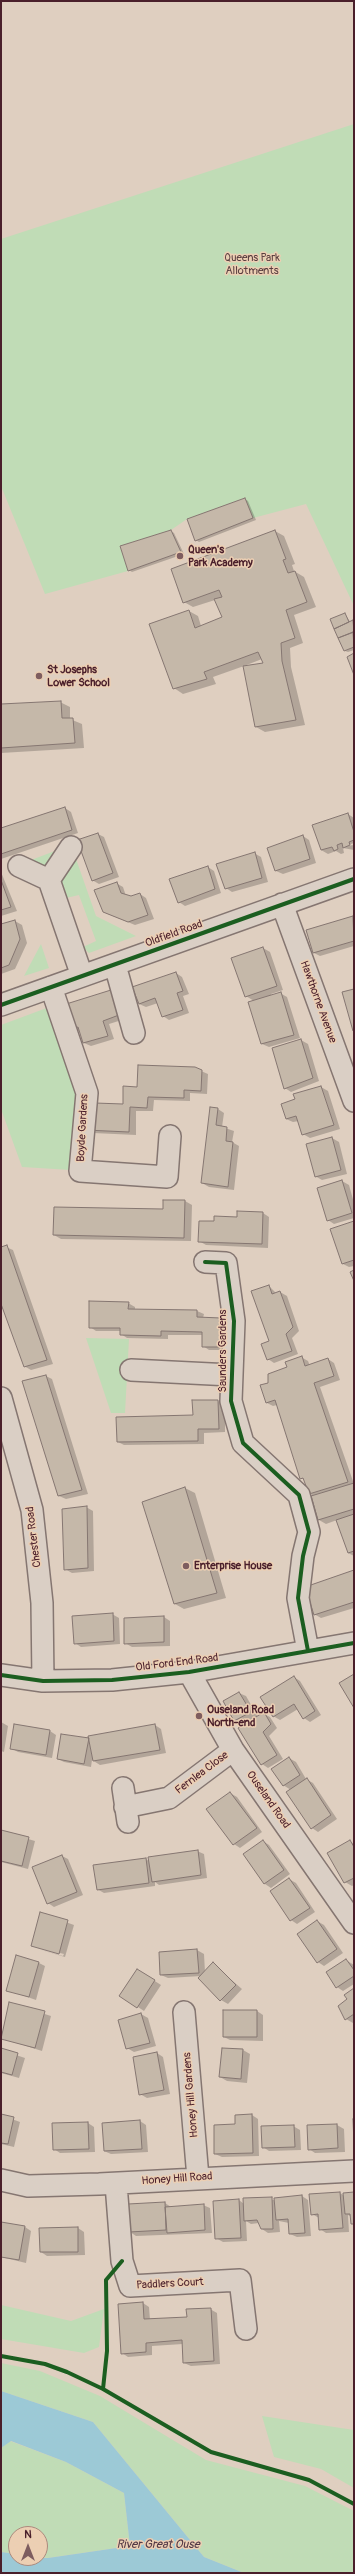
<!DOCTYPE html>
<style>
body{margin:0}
#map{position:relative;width:355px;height:2574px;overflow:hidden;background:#dfcfc0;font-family:Pangolin,sans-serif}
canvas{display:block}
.frame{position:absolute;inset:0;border:2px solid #4a1f2b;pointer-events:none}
.north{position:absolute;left:8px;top:2526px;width:40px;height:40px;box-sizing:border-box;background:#eccfb3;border:1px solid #ab897d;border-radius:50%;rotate:0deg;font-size:11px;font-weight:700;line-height:16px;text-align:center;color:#4a1f2b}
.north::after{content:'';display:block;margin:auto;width:14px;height:18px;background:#7e5d5f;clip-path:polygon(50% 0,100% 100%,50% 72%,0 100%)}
</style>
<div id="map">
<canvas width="355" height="2574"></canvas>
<div class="frame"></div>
<div class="north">N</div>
</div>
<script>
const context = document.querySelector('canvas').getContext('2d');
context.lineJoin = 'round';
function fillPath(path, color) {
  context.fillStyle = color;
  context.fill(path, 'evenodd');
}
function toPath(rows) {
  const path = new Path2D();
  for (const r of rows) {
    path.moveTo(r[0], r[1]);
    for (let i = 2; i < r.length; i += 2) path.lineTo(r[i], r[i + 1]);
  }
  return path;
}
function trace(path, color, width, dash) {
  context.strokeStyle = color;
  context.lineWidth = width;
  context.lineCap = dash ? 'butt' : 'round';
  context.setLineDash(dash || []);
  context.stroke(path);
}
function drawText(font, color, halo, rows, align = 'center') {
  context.font = font + ' Pangolin,sans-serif';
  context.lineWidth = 3;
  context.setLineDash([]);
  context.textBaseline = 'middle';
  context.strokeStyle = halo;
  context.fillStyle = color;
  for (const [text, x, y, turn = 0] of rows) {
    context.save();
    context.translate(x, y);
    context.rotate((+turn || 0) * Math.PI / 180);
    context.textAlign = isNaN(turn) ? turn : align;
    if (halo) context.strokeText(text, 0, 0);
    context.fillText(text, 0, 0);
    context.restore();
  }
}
fillPath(toPath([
 [354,124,354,606,306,504,253,518,245,498,187,519,171,530,120,546,128,571,45,594,1,486,1,239],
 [60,849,53,864,40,866,26,862],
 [75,856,96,916,136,936,89,953,83,947,96,941,79,895,66,898,60,882],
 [41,944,49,968,24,976],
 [52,1006,80,1091,71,1170,22,1167,1,1109,1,1025],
 [86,1338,129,1339,125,1413,111,1413],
 [1,2305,71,2321,104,2309,99,2347,84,2353,1,2339],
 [1,2363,40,2371,100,2396,206,2460,305,2486,354,2511,354,2573,244,2573,204,2557,93,2422,1,2391],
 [262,2416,354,2430,354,2488,321,2469,274,2457],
 [10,2441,66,2462,124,2493,130,2546,48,2558,40,2557,40,2534,16,2534,16,2554,1,2552,1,2448]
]), '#c0dcb6');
fillPath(toPath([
 [1,2391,93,2422,204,2557,244,2573,1,2573,1,2552,16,2554,16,2558,48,2558,130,2546,124,2493,66,2462,11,2441,1,2448]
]), '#9cc9d6');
fillPath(toPath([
 [245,499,248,501,256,520,199,542,196,540],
 [171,531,174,533,184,554,132,572,129,570],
 [275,531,284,536,295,564,292,565,294,571,304,577,316,607,294,615,303,643,290,648,291,667,305,725,265,732,256,727,244,666,213,677,216,684,183,694,174,688,189,611,198,616,201,626,223,618,215,600,193,607,184,602],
 [262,659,265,663,244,666],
 [345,614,351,623,354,622,354,650,348,652,345,651],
 [60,702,70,707,70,719,82,724,84,748,1,753,1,705],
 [65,808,71,812,78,833,1,859,1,829],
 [348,814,354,818,354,843,345,846,354,845,354,850,343,848,344,853,341,854,336,851,328,854,321,850],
 [98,834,104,837,119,877,99,884,92,880],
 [303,836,309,840,316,863,283,874,276,871],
 [254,853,261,857,268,882,232,892,226,888],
 [208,867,214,871,221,893,185,906,179,902],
 [1,872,17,911,1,916],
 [116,883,123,887,126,896,131,897,140,894,146,898,154,919,135,925,103,912],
 [353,917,354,946,320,956,314,953,307,931],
 [15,921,22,925,27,943,15,969,1,974,1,925],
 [263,948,270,952,283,990,271,994,272,996,280,993,287,997,300,1038,269,1047,262,1044,254,1001,246,996],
 [176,973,182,977,189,994,183,996,189,1013,169,1020,163,1016,158,1003,146,1007,139,1004],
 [111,991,118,995,125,1019,109,1024,114,1039,91,1046,84,1043,81,1032,72,1029],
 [301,1040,308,1044,319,1081,291,1092,285,1088],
 [201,1071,208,1074,207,1094,190,1093,190,1101,154,1100,153,1111,136,1111,136,1135,93,1133,87,1112,124,1105,138,1088],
 [321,1087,328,1091,340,1129,310,1138,303,1134,299,1121,293,1122,286,1119,296,1100],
 [218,1109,224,1113,222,1127,234,1131,232,1142,239,1146,234,1190,209,1187,202,1183],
 [332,1138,339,1142,347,1174,322,1180,315,1176],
 [342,1181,349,1185,354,1203,354,1218,334,1224,328,1220],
 [164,1201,185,1201,192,1205,191,1241,61,1239,54,1235,164,1210],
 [263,1213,269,1217,268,1248,206,1245,199,1241,215,1222],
 [354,1222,354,1266,349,1267,343,1264],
 [6,1247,13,1250,53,1364,31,1370,24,1366,1,1301,1,1248],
 [269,1286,276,1293,280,1292,287,1296,299,1331,292,1338,298,1354,274,1363,268,1359,270,1342],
 [128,1303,135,1307,135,1310,197,1311,204,1314,203,1318,221,1319,228,1322,227,1350,209,1350,203,1346,203,1335,168,1335,168,1339,127,1338,121,1334,121,1331,96,1331,90,1327],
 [301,1357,308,1361,310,1366,328,1359,334,1363,340,1380,320,1387,354,1484,354,1556,348,1553,337,1520,326,1524,319,1520,312,1495,305,1480,301,1478,277,1405,273,1406,267,1403,269,1384],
 [46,1376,52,1379,88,1494,66,1499,59,1496],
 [193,1401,218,1401,225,1405,225,1432,204,1433,204,1444,124,1445,118,1442,194,1416],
 [185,1488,195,1493,226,1598,184,1609,175,1604,143,1502],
 [86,1507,93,1511,94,1571,72,1573,65,1569],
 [354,1571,354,1608,321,1618,314,1614],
 [112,1614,119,1618,120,1644,81,1647,75,1643],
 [164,1617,170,1621,170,1646,132,1647,125,1643],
 [294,1677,300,1681,321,1715,310,1722,304,1718,298,1709,280,1720,273,1716],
 [239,1693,246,1696,258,1717,264,1714,270,1717,277,1728,269,1736,283,1759,268,1768,262,1764,247,1722,242,1725,235,1721,224,1701],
 [1,1722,8,1726,4,1752,1,1751],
 [155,1725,161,1729,166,1753,100,1765,92,1760,91,1767,64,1762,58,1759,62,1735,90,1740],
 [50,1731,56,1735,52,1758,18,1752,11,1748],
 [289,1758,296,1762,306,1779,313,1783,337,1819,318,1832,312,1828,291,1790,283,1785],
 [230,1793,237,1797,262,1832,240,1848,234,1844],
 [1,1831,35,1841,28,1869,1,1862],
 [263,1841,269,1845,290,1874,271,1888,265,1884,244,1854],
 [350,1841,354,1844,354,1885,352,1886,345,1882,328,1853],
 [197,1851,204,1854,207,1878,159,1885,155,1882,155,1886,104,1893,97,1889,146,1859,150,1862],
 [62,1856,68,1859,83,1895,54,1907,48,1903],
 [289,1879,296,1883,315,1912,297,1924,291,1920],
 [41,1913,74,1925,65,1957,38,1949,63,1956,64,1954,32,1946],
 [317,1921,324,1925,343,1953,324,1966,318,1962],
 [197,1950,204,1954,205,1972,213,1964,242,1989,228,2004,221,2000,201,1976,168,1978,161,1975,160,1952],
 [346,1960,354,1965,354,1984,343,1991,337,1987],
 [39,1963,45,1966,36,2000,7,1990],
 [144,1974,161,1985,144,2011,138,2007],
 [354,1989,354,2022,353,2023,346,2019,348,1999],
 [10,2003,51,2016,42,2051,1,2038],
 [257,2011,263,2015,263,2041,230,2040,224,2037],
 [141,2014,148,2018,156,2046,134,2052,127,2048],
 [223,2049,243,2050,250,2054,247,2083,227,2081,220,2077],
 [1,2050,25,2058,19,2078,1,2073],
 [157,2053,163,2057,170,2094,147,2098,140,2094],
 [1,2115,20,2122,14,2147,1,2144],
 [252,2115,258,2119,259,2156,222,2157,215,2154,236,2125],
 [140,2121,146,2125,148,2152,111,2154,104,2151],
 [88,2123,94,2127,95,2152,60,2153,54,2149],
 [337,2125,344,2129,345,2152,315,2153,309,2149,308,2126],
 [293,2126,300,2130,301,2150,269,2151,263,2147],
 [340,2193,345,2196,354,2193,354,2225,352,2217,348,2215,349,2232,326,2233,320,2229,319,2218,312,2214,310,2195],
 [302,2196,308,2200,311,2236,297,2237,290,2234,289,2223,279,2221,280,2232,268,2233,262,2229,259,2223,251,2224,246,2221,247,2241,223,2242,216,2238,239,2200,244,2204],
 [165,2203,171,2207,203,2205,210,2208,212,2233,136,2236,130,2232],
 [1,2223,25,2227,31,2231,26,2263,1,2257],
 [78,2228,84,2232,85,2255,47,2256,41,2252],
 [143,2303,149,2307,150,2320,188,2318,210,2309,217,2313,220,2364,191,2366,184,2363,183,2344,152,2346,152,2355,128,2357,122,2353]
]), '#0003');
const building = toPath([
 [245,498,253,518,195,541,187,519,245,498],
 [171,530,181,552,128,571,120,546,171,530],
 [275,530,286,559,283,560,288,573,295,571,307,602,286,610,295,638,281,643,282,661,296,720,255,727,243,666,263,663,258,652,204,672,207,679,173,689,149,624,189,610,195,628,222,617,214,599,222,597,219,590,183,603,171,569,275,530],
 [345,613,349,622,334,629,330,619,345,613],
 [353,620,354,632,338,638,334,629,353,620],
 [353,632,354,647,344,651,338,638,353,632],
 [354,653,354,675,347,657,354,653],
 [61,701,62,718,73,718,75,743,1,748,1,704,61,701],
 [65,807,72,830,1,854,1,828,65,807],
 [348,813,354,832,354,840,349,842,350,845,343,848,342,843,337,845,338,849,334,851,332,847,321,850,312,825,348,813],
 [98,833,113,873,92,881,77,840,98,833],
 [303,835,310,859,275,871,267,848,303,835],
 [255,852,262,878,225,889,216,864,255,852],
 [208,866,215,889,178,903,169,879,208,866],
 [1,880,11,907,1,910,1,880],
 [117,882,121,893,131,896,140,893,148,915,128,922,103,912,94,890,117,882],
 [353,916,354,941,313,953,306,930,353,916],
 [15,920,20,939,9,965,1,968,1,924,15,920],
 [263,947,277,986,245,997,231,958,263,947],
 [176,972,183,991,177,993,183,1010,162,1017,155,998,139,1004,132,987,176,972],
 [354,989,354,1030,353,1031,342,992,354,989],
 [111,990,119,1015,103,1021,108,1036,83,1043,78,1027,71,1029,63,1005,111,990],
 [281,992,294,1035,261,1044,248,1002,281,992],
 [301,1039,313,1078,284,1089,272,1048,301,1039],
 [138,1065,195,1067,202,1070,201,1091,184,1090,184,1098,148,1097,147,1108,130,1107,129,1132,85,1130,95,1103,123,1104,123,1086,137,1087,138,1065],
 [321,1086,334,1125,302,1135,296,1116,286,1119,281,1104,295,1099,293,1094,321,1086],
 [210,1107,218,1108,216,1125,227,1127,226,1141,233,1142,228,1187,201,1183,210,1107],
 [332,1137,341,1170,315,1177,306,1144,332,1137],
 [342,1180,352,1213,327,1221,317,1188,342,1180],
 [163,1200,185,1200,184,1238,53,1235,54,1207,163,1209,163,1200],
 [237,1211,263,1212,262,1244,198,1242,199,1221,214,1221,214,1216,237,1217,237,1211],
 [354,1221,354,1260,342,1264,330,1229,354,1221],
 [7,1245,47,1360,24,1367,1,1304,1,1247,7,1245],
 [354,1270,354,1281,350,1272,354,1270],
 [269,1285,272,1294,280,1291,293,1327,286,1334,292,1351,267,1360,261,1344,269,1341,251,1291,269,1285],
 [89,1301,129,1302,128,1309,197,1310,197,1317,221,1318,221,1347,202,1347,202,1332,161,1331,161,1336,120,1335,120,1328,89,1328,89,1301],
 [302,1356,305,1366,328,1358,334,1376,314,1383,348,1482,309,1494,303,1478,300,1479,275,1400,266,1403,260,1385,268,1383,268,1374,287,1367,285,1362,302,1356],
 [46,1375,82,1490,58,1496,22,1381,46,1375],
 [192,1400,218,1400,219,1429,198,1429,198,1441,117,1442,116,1417,193,1415,192,1400],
 [354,1483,354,1509,318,1520,311,1496,354,1483],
 [185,1487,217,1593,174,1604,142,1502,185,1487],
 [87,1506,88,1568,64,1570,62,1509,87,1506],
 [354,1514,354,1551,348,1553,336,1520,354,1514],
 [354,1570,354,1602,314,1615,305,1587,354,1570],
 [113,1613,114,1641,74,1644,72,1616,113,1613],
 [164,1616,164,1642,124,1644,124,1618,164,1616],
 [354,1674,354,1708,339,1683,354,1674],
 [294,1676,315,1711,303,1719,294,1704,273,1717,260,1697,294,1676],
 [239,1692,251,1712,234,1721,223,1701,239,1692],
 [264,1712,271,1724,263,1732,277,1755,261,1765,238,1728,264,1712],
 [14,1724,50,1730,46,1755,10,1749,14,1724],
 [155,1724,160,1750,93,1761,88,1736,155,1724],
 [61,1734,89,1738,84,1764,57,1759,61,1734],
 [289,1757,300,1775,283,1786,271,1769,289,1757],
 [307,1778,331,1815,311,1829,286,1792,307,1778],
 [230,1792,257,1828,233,1845,206,1809,230,1792],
 [1,1830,29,1837,22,1866,1,1861,1,1830],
 [263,1840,284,1870,264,1884,243,1854,263,1840],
 [350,1840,354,1847,354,1878,344,1883,327,1853,350,1840],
 [198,1850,201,1875,152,1882,148,1857,198,1850],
 [62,1855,77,1892,47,1904,32,1867,62,1855],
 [146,1858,149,1883,97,1890,93,1865,146,1858],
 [289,1878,310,1908,290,1921,270,1891,289,1878],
 [40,1912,68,1920,59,1954,31,1946,40,1912],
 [317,1920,337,1949,317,1963,297,1934,317,1920],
 [197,1949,199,1973,160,1975,159,1952,197,1949],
 [16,1955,39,1962,29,1997,6,1991,16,1955],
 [346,1959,354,1970,354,1976,336,1988,326,1972,346,1959],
 [213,1962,236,1985,220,2001,198,1978,213,1962],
 [137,1969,155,1980,137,2008,119,1996,137,1969],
 [354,1988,354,2014,345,2020,338,2006,347,1999,344,1995,354,1988],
 [9,2002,45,2011,35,2048,1,2039,9,2002],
 [223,2010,257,2010,257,2037,223,2037,223,2010],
 [141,2013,150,2043,126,2049,118,2020,141,2013],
 [1,2048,18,2053,12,2075,1,2072,1,2048],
 [222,2048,243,2049,241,2079,219,2077,222,2048],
 [157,2052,164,2090,139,2095,133,2057,157,2052],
 [1,2114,14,2117,8,2144,1,2143,1,2114],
 [252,2114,253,2153,214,2154,214,2125,235,2124,235,2115,252,2114],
 [353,2119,354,2119,354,2145,353,2119],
 [140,2120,142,2149,104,2151,102,2123,140,2120],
 [88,2122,89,2149,53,2150,52,2123,88,2122],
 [337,2124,338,2148,308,2150,307,2125,337,2124],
 [294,2125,295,2147,262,2148,261,2126,294,2125],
 [340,2192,343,2228,319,2230,318,2214,311,2215,309,2194,340,2192],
 [354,2192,354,2224,351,2224,350,2214,345,2214,343,2193,354,2192],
 [302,2195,305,2233,289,2234,288,2219,276,2220,274,2198,302,2195],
 [272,2197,273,2229,261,2229,257,2220,244,2221,243,2198,272,2197],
 [239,2199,241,2238,215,2239,213,2201,239,2199],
 [165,2202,166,2230,129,2232,128,2204,165,2202],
 [204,2204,205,2230,167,2233,165,2207,204,2204],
 [1,2222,25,2226,19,2260,1,2257,1,2222],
 [78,2227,78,2252,40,2252,39,2228,78,2227],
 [143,2302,144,2319,187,2317,186,2309,211,2308,214,2361,183,2363,182,2340,146,2343,146,2352,121,2354,118,2304,143,2302]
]);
fillPath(building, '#c5b8a9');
trace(building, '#857671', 1);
const minor = toPath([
 [19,866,49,880,82,976],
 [49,880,71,847],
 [282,904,354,1101],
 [115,965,134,1033],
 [51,987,87,1093,80,1171,167,1177,170,1136],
 [1,1005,354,879],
 [205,1262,226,1263,234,1321,231,1401,243,1443,299,1495,309,1532,303,1556,298,1598,308,1651],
 [131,1370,231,1375],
 [1,1398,32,1510,42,1603,43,1681],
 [189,1672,233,1750,354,1923],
 [1,1675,43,1681,112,1680,189,1672,354,1643],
 [123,1788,128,1822],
 [125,1807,169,1798,233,1750],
 [184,2012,198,2178],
 [1,2180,28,2186,99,2184,354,2171],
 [116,2184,122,2261,130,2286,240,2280,246,2329]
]);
trace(minor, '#857671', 24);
trace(minor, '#dacfc5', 21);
trace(toPath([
 [1,1005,354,879],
 [205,1262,226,1263,234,1321,231,1401,243,1443,299,1495,309,1532,303,1556,298,1598,308,1651],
 [1,1675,43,1681,112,1680,189,1672,354,1643],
 [1,2356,45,2364,67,2372,103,2389,211,2452,309,2480,354,2504],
 [103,2389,107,2351,106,2280,122,2261]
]), '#1b5e20', 4);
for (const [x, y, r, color] of [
 [180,556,4,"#7e5d5f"],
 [39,676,4,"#7e5d5f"],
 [186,1566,4,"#7e5d5f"],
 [199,1716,4,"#7e5d5f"]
]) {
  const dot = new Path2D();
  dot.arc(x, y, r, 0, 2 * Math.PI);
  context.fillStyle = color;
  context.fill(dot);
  trace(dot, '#eccfb3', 1.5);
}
drawText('11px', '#583d3f', '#eccfb3', [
 ["Queens Park",252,258],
 ["Allotments",252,271]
]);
drawText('bold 11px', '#4a1f2b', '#eccfb3', [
 ["Queen's",188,550],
 ["Park Academy",188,563],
 ["St Josephs",47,670],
 ["Lower School",47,683],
 ["Enterprise House",194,1566],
 ["Ouseland Road",207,1710],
 ["North-end",207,1723]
], 'left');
drawText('11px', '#4a1f2b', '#eccfb3', [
 ["Oldfield Road",174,934,-20],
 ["Hawthorne Avenue",318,1002,70],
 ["Boyde Gardens",83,1128,-87],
 ["Saunders Gardens",223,1351,-90],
 ["Chester Road",34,1537,-97],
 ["Old Ford End Road",177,1663,-7],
 ["Fernlea Close",202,1773,-37],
 ["Ouseland Road",268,1800,55],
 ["Honey Hill Gardens",191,2095,-95],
 ["Honey Hill Road",177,2179,-4],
 ["Paddlers Court",170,2284,-3]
]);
drawText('italic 12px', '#523846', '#eccfb3', [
 ["River Great Ouse",158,2545]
]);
</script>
